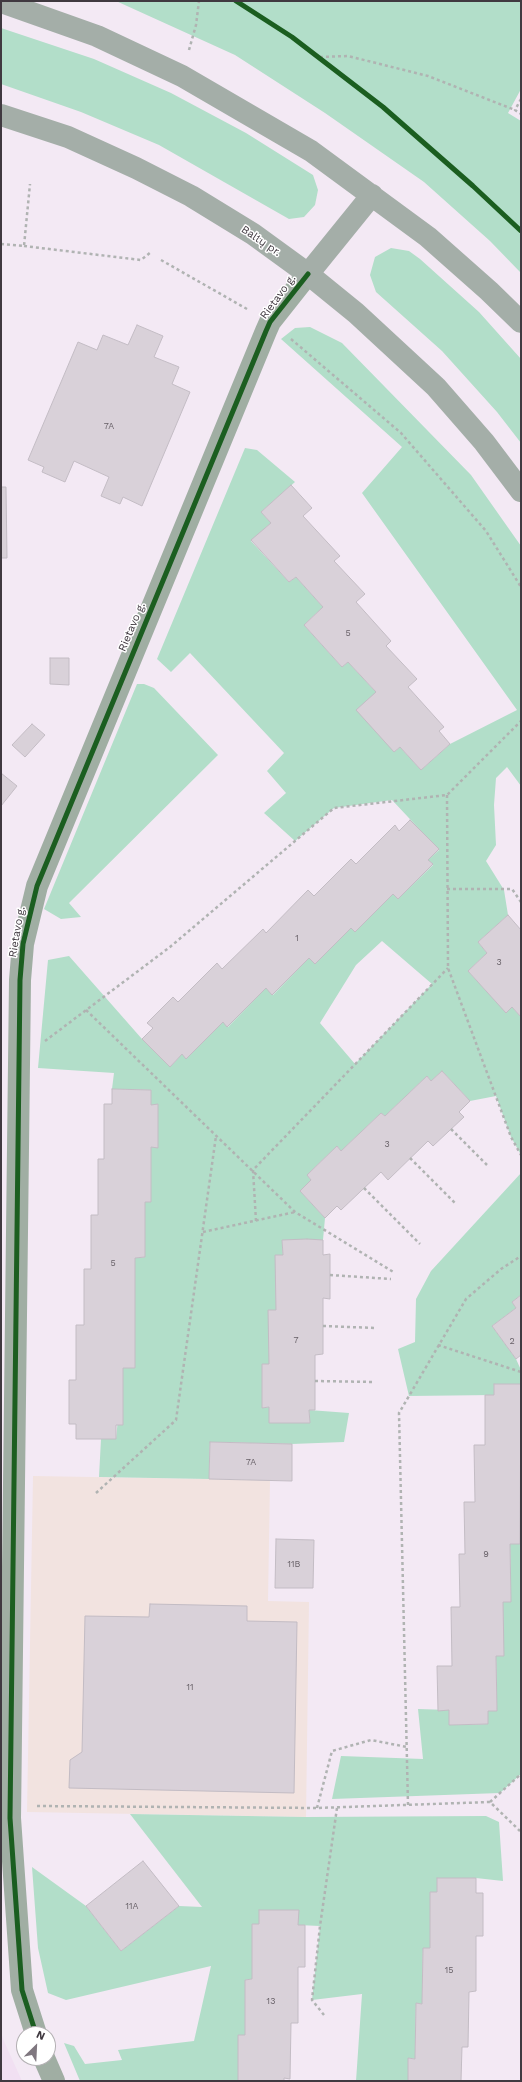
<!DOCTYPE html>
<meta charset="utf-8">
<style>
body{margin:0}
#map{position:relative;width:522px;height:2082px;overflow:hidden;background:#f3e9f4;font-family:"Work Sans",sans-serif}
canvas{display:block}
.frame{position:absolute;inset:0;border:2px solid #403940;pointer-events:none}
.north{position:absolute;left:16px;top:2026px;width:40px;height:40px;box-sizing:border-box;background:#fff;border:1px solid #b3b0b3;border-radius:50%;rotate:24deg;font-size:11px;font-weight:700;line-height:16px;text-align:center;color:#403940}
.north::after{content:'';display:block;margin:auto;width:14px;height:18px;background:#7f777f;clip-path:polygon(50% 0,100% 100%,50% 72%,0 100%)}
</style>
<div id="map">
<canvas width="522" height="2082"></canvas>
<div class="frame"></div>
<div class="north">N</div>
</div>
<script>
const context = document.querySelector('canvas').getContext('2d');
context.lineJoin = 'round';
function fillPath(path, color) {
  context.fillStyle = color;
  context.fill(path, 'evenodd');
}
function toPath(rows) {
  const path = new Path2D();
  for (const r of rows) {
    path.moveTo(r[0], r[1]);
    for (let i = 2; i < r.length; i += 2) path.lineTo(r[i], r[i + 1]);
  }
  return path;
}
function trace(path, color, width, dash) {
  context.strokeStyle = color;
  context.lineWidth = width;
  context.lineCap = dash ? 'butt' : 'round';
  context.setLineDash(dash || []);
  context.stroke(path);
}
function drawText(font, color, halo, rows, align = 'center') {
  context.font = font + ' "Work Sans",sans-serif';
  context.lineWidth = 3;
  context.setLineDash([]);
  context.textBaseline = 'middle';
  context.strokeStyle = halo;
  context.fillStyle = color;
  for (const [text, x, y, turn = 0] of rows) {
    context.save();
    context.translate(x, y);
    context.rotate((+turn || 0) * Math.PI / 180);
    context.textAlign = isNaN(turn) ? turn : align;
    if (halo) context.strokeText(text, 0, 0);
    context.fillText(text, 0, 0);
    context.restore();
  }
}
fillPath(toPath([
 [33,1476,270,1480,268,1601,309,1602,306,1817,27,1812]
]), '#f2e3e0');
fillPath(toPath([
 [1,2032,3,2039,22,2081,1,2081]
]), '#f1e0f2');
fillPath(toPath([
 [116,1,521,1,521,89,508,113,521,121,521,273,490,241,424,182,325,113,235,55],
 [1,28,94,59,171,93,246,133,313,175,318,190,315,205,304,217,289,219,159,145,81,112,1,84],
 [391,248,409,251,420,259,479,312,521,359,521,443,497,412,442,351,376,292,370,275,375,257],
 [310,327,342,343,471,475,521,546,521,786,507,767,496,778,494,805,496,845,486,861,504,890,508,915,478,942,487,953,468,971,506,1012,512,1007,521,1017,521,1155,511,1137,496,1096,470,1101,442,1071,431,1081,427,1076,385,1116,381,1113,341,1151,337,1146,307,1175,311,1180,300,1191,325,1218,323,1240,282,1240,283,1255,276,1255,276,1310,269,1310,269,1364,263,1408,269,1407,270,1423,310,1423,309,1410,349,1413,344,1442,292,1444,210,1442,209,1479,99,1477,101,1439,116,1439,123,1368,135,1368,135,1258,145,1257,145,1202,151,1202,151,1147,158,1147,158,1105,151,1105,151,1090,112,1089,114,1073,38,1068,48,960,69,956,142,1039,170,1067,182,1054,186,1058,223,1022,228,1027,266,988,273,995,309,958,315,964,351,928,393,894,398,899,433,865,428,860,439,850,392,800,334,808,295,841,264,813,286,793,267,771,284,753,190,653,171,672,157,659,245,448,257,450,295,482,261,512,271,523,251,541,289,582,296,577,323,607,304,625,342,667,348,662,376,692,394,752,400,747,421,770,450,744,517,710,362,493,402,447,281,339,295,328],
 [382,941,432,984,355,1064,320,1023,356,965],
 [137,684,144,684,154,688,218,755,69,903,81,917,61,919,44,909],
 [521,1173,521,1295,512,1302,516,1308,492,1326,516,1359,521,1370,521,1384,494,1384,494,1395,409,1396,398,1349,415,1342,416,1299,431,1271],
 [521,1490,521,1774,500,1793,332,1799,341,1756,423,1759,418,1709,449,1710,450,1725,488,1724,488,1711,497,1711,496,1656,503,1602,511,1601,510,1544,520,1544,519,1491],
 [130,1814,306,1817,486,1816,499,1822,503,1881,476,1878,437,1878,437,1892,430,1892,430,1948,423,1948,422,2004,416,2003,415,2059,409,2058,408,2081,356,2081,362,1994,312,2000,320,1926,298,1925,298,1910,259,1910,259,1924,252,1924,252,1979,245,1980,245,2035,238,2035,238,2081,80,2081,64,2043,74,2046,85,2064,122,2060,118,2050,194,2041,211,1966,66,2000,48,1993,38,1948,32,1867,86,1906,121,1951,179,1906,202,1907]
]), '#b2dec9');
const building = toPath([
 [137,325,163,336,154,357,179,367,172,384,190,392,142,506,123,497,120,504,101,496,109,477,74,461,65,482,42,472,44,467,28,460,78,342,97,350,103,335,128,345,137,325],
 [291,485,312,508,303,516,340,556,334,561,365,594,356,602,391,641,386,646,417,679,408,687,444,727,439,731,450,744,421,770,400,747,394,752,356,710,376,692,348,662,342,667,304,625,323,607,296,577,289,582,251,540,271,523,261,512,291,485],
 [1,487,6,487,7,558,1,558,1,487],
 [50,658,69,658,69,685,50,684,50,658],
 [32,724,45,735,25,757,12,745,32,724],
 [1,773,17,786,1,806,1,773],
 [410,820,439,849,428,860,433,864,398,899,393,894,355,932,351,928,315,964,309,958,272,995,266,988,227,1027,223,1022,186,1059,182,1054,170,1067,142,1039,153,1028,147,1023,173,997,178,1002,217,963,222,969,263,929,266,933,308,890,314,896,351,859,356,864,395,825,399,831,410,820],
 [508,915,521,930,521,1017,512,1007,506,1013,468,971,487,953,478,942,508,915],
 [442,1071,470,1101,459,1112,464,1117,433,1146,428,1141,388,1180,381,1172,341,1210,337,1206,325,1218,300,1191,311,1180,307,1175,337,1146,341,1151,381,1113,385,1116,427,1076,431,1081,442,1071],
 [112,1089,151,1090,151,1105,158,1104,158,1148,151,1147,151,1202,145,1202,145,1257,135,1258,135,1368,123,1368,123,1425,116,1425,116,1439,76,1439,76,1424,69,1424,69,1380,76,1380,76,1325,84,1325,84,1269,91,1269,91,1215,98,1215,98,1159,104,1159,104,1104,112,1104,112,1089],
 [307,1239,323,1240,323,1255,330,1254,330,1299,323,1298,323,1354,315,1355,315,1410,309,1410,310,1423,269,1423,269,1407,262,1408,262,1364,269,1364,268,1310,276,1310,275,1255,283,1255,282,1240,307,1239],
 [521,1295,521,1355,516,1359,492,1326,516,1308,512,1302,521,1295],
 [494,1384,521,1384,520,1544,510,1544,511,1602,503,1602,504,1656,496,1656,497,1711,488,1711,488,1724,449,1725,449,1710,438,1711,437,1666,452,1666,451,1607,460,1607,459,1554,465,1554,464,1502,475,1502,474,1445,485,1445,485,1395,494,1395,494,1384],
 [210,1442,292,1444,292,1481,209,1479,210,1442],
 [276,1539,314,1540,313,1588,275,1588,276,1539],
 [150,1604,247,1606,247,1621,297,1622,294,1793,69,1788,70,1760,82,1752,85,1616,149,1617,150,1604],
 [143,1861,179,1906,121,1951,86,1906,143,1861],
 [437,1878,476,1878,476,1893,483,1893,483,1936,476,1936,476,1991,469,1992,468,2047,462,2047,461,2081,408,2081,408,2058,415,2059,416,2003,422,2004,423,1948,430,1948,430,1892,437,1892,437,1878],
 [259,1910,299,1910,298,1925,305,1925,305,1967,298,1967,298,2023,291,2023,290,2079,284,2078,284,2081,238,2081,238,2035,245,2035,245,1980,252,1979,252,1924,259,1924,259,1910]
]);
fillPath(building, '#d9d1d9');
trace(building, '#c3bcc4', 1);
trace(toPath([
 [189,50,196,25,199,1],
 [320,57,348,56,428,76,515,110],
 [521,99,515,110,521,114],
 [1,244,24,246,30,184],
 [24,246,141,260,151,252],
 [161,260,247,309],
 [291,339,401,433,486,531,521,587],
 [447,795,448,968,511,1137,521,1155],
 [447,889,512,889,521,902],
 [86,1010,295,1212,395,1273],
 [45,1041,170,947,334,808,447,795,521,721],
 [451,1129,487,1165],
 [410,1158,455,1203],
 [364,1188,420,1244],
 [256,1221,253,1170,448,968],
 [203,1232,295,1212],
 [330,1275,391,1279],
 [323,1326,376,1328],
 [438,1345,521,1372],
 [315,1381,374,1382],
 [96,1493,176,1420,216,1136],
 [490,1802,521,1774],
 [408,1805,399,1413,466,1299,501,1269,521,1256],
 [37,1806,317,1808,490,1802,520,1831],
 [317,1808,332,1751,371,1740,407,1747],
 [324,2015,312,2000,320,1926,337,1808]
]), '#b0b3b2', 2.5, [3, 3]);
trace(toPath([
 [36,2034,22,1990,10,1818,20,980,23,944,37,886,266,331,270,322,308,274],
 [44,2058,54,2081]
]), '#a0aea3', 22);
trace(toPath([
 [1,2,97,36,182,76,311,151,428,237,489,291,521,322],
 [1,115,68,137,136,168,191,196,253,234,308,274,356,313,436,387,484,442,521,491],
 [308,274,372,195]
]), '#a4aea8', 22);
trace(toPath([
 [236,1,292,37,383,107,473,186,521,231],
 [36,2034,22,1990,10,1818,20,980,23,944,37,886,266,331,270,322,308,274]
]), '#1b5e20', 5);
drawText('9px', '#676067', null, [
 ["7A",109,426],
 ["5",348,633],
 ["1",297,938],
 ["3",499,962],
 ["3",387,1144],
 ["5",113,1263],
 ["7",296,1340],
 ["2",512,1341],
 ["7A",251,1462],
 ["9",486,1554],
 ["11B",294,1564],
 ["11",190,1687],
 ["11A",132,1906],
 ["15",449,1970],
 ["13",271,2001]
]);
drawText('11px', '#403940', '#fff', [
 ["Baltų pr.",261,241,34],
 ["Rietavo g.",278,297,-54],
 ["Rietavo g.",132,627,-67],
 ["Rietavo g.",17,932,-80]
]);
</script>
